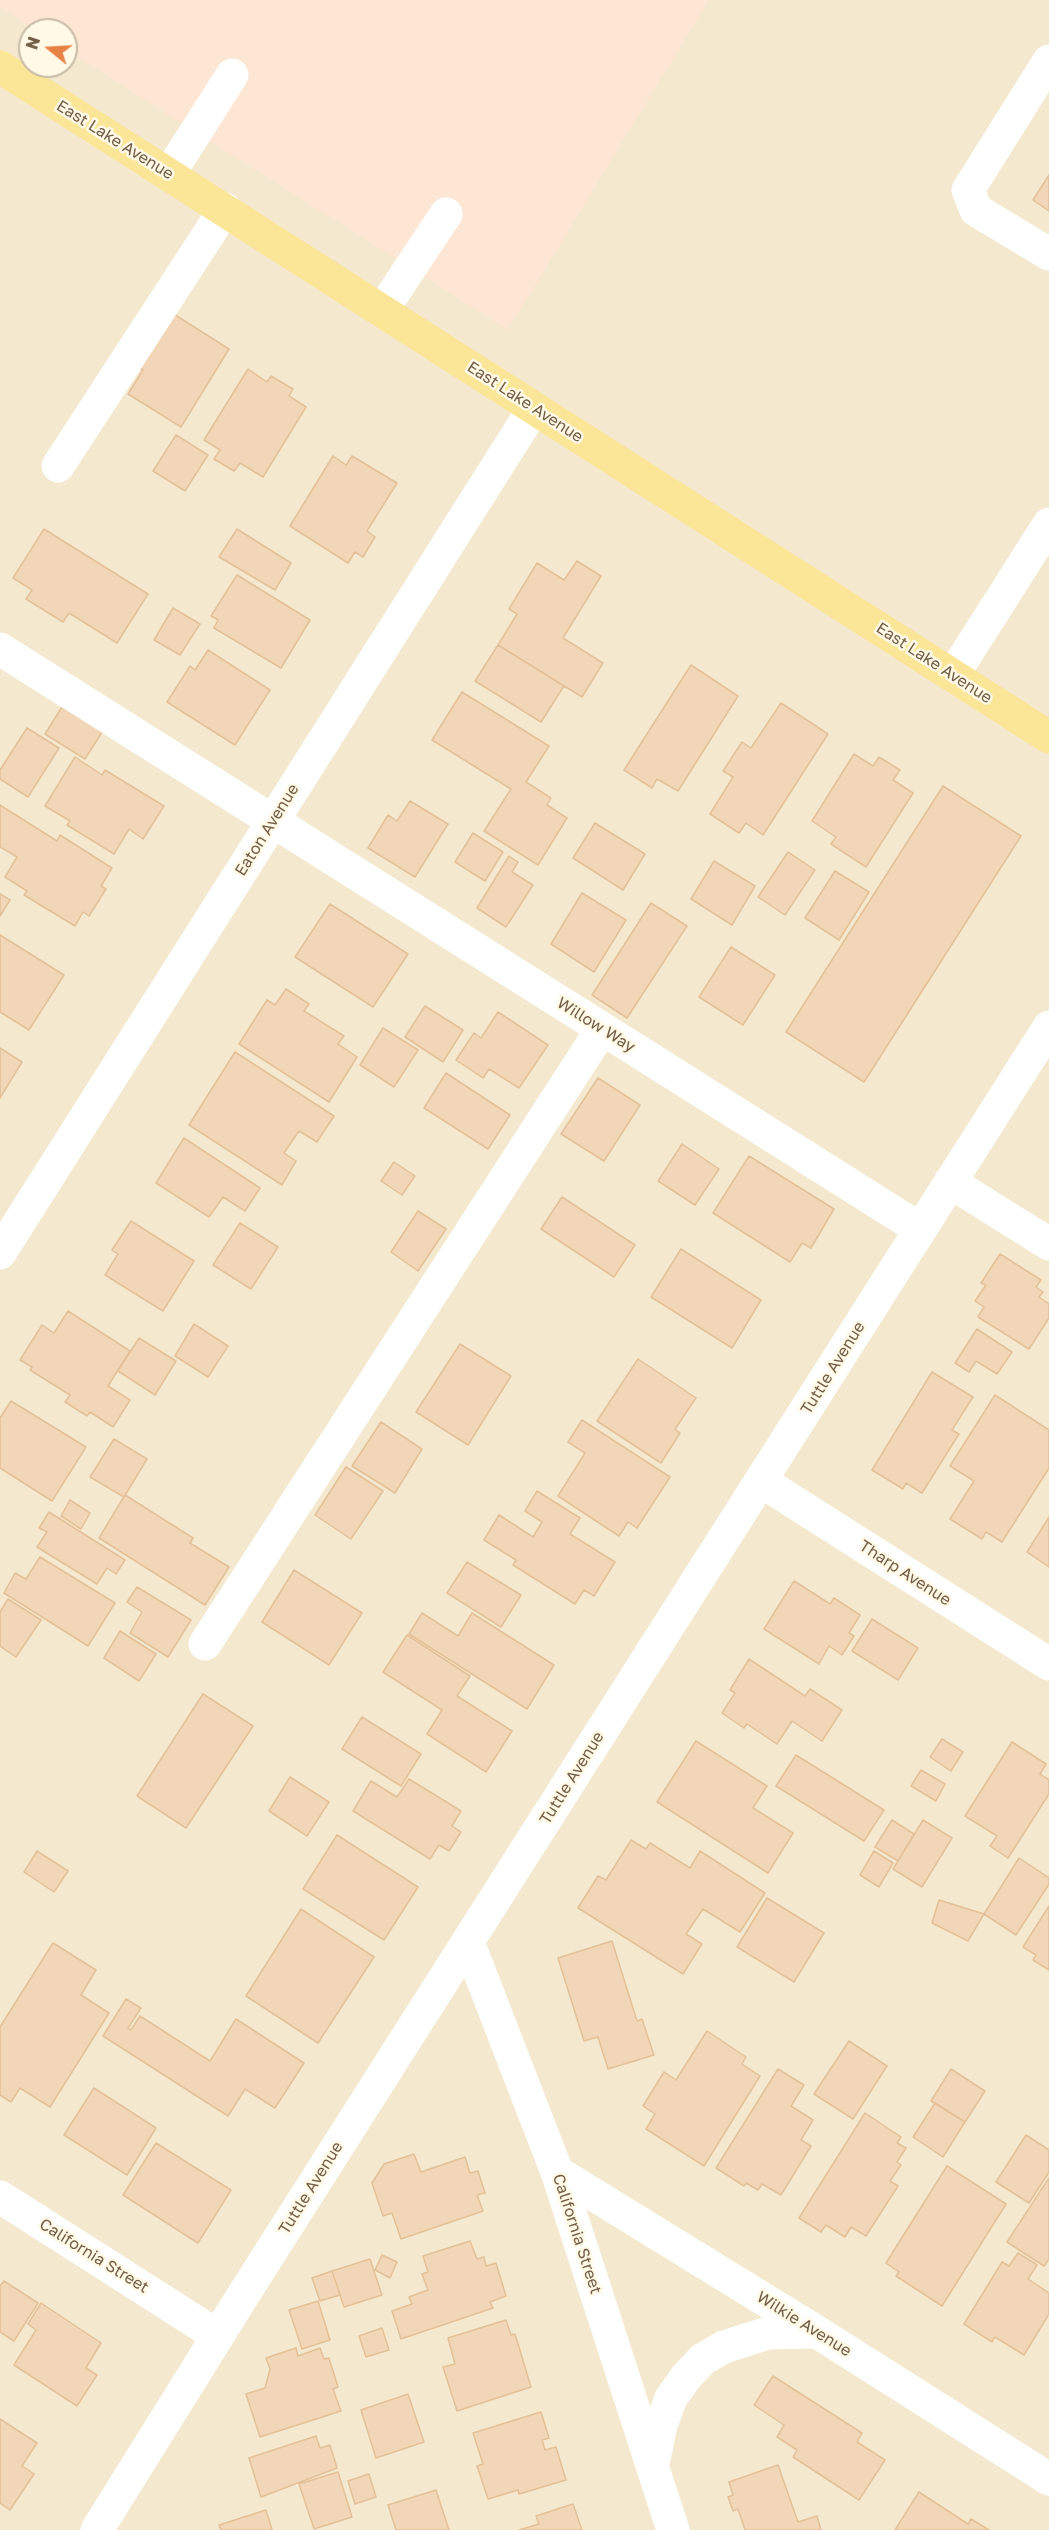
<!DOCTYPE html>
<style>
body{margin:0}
#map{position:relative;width:1049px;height:2530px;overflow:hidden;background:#fcf5e0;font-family:"Golos Text",sans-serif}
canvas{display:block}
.north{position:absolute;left:18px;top:18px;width:60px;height:60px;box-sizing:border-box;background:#fff9e6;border:2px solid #c7bba6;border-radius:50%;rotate:288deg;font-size:16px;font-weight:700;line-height:24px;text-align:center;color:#725d47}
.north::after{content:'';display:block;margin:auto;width:21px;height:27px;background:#e78144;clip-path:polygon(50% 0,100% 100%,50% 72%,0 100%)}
</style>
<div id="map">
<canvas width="1049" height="2530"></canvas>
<div class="north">N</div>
</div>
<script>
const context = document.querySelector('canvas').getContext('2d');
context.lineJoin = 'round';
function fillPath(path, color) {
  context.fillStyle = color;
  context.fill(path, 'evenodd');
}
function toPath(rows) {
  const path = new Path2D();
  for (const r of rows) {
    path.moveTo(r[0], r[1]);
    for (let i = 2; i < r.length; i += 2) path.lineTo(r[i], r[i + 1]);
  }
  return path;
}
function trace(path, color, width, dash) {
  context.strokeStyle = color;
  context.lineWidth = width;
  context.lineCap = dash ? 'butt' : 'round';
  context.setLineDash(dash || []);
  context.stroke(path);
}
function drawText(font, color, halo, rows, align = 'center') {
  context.font = font + ' "Golos Text",sans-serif';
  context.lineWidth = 5;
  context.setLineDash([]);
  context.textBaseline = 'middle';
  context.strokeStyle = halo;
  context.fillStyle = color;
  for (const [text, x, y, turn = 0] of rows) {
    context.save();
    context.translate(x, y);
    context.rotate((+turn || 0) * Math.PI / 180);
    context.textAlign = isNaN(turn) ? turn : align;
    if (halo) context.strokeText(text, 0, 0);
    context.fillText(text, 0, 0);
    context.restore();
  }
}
fillPath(toPath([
 [0,0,1049,0,1049,2530,0,2530],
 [30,30,66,30,66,66,30,66]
]), '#f4e8ce');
fillPath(toPath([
 [0,0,709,0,508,330,66,50,66,30,35,30,0,8]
]), '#fde6d3');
const building = toPath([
 [1049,175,1049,211,1033,200,1049,175],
 [172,313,229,349,181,427,128,394,143,370,138,367,172,313],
 [248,369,267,382,271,376,293,389,289,396,306,407,263,477,240,463,234,471,214,459,220,450,204,440,248,369],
 [176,435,208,455,185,491,153,471,176,435],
 [333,456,346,465,352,456,397,483,367,531,375,537,363,557,355,552,348,563,290,526,333,456],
 [44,529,148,594,117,643,69,613,63,622,26,599,32,590,13,578,44,529],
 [237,529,291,563,275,590,219,557,237,529],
 [577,561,601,576,563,638,603,663,582,697,498,645,517,614,509,609,537,563,564,580,577,561],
 [237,575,310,620,281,668,214,628,218,620,211,616,237,575],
 [173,608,200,624,180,655,154,640,173,608],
 [498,645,564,686,541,722,475,681,498,645],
 [208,650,270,690,235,745,167,702,190,666,195,670,208,650],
 [691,665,738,696,678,791,657,779,652,788,624,770,691,665],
 [462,692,549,746,526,782,551,798,547,805,567,818,538,865,484,831,511,789,432,740,462,692],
 [781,703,828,734,763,835,746,823,739,833,710,814,733,777,723,771,742,742,751,748,781,703],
 [62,707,102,732,85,759,45,734,62,707],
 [27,728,59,748,28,797,0,779,0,770,27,728],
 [854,754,873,766,879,757,900,770,893,780,913,793,866,867,831,844,836,837,812,821,854,754],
 [75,757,102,775,105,770,164,806,143,839,129,829,114,854,67,825,70,821,45,806,75,757],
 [943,786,1021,836,864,1082,786,1032,943,786],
 [410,801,448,824,415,877,368,848,388,815,397,821,410,801],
 [0,805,57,841,60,835,112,868,101,886,106,889,89,916,83,912,75,926,24,895,27,891,5,877,17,857,0,847,0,805],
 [595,823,645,854,623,890,573,858,595,823],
 [473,833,503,852,485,881,455,862,473,833],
 [788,852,815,870,785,915,758,897,788,852],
 [509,856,518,862,512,872,533,885,506,927,477,908,509,856],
 [714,861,755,886,732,925,691,899,714,861],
 [835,871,869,892,839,940,805,918,835,871],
 [582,893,626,920,594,972,551,944,582,893],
 [0,894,10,900,0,916,0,894],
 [651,903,687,926,627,1018,592,995,651,903],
 [330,904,408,954,373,1007,295,957,330,904],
 [0,935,64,975,29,1030,0,1012,0,935],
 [731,947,775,975,743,1025,699,997,731,947],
 [286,989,309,1004,304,1011,344,1036,338,1044,357,1057,329,1102,239,1044,267,1000,275,1005,286,989],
 [425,1006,463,1030,443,1062,405,1037,425,1006],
 [498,1012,548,1045,519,1088,489,1069,483,1078,456,1060,474,1033,481,1038,498,1012],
 [383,1028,418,1050,394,1087,360,1065,383,1028],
 [0,1048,22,1062,0,1098,0,1048],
 [235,1052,334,1116,317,1142,299,1131,284,1153,296,1161,282,1185,189,1125,235,1052],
 [446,1073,510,1115,488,1149,424,1108,446,1073],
 [598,1078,640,1105,604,1161,561,1134,598,1078],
 [184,1138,260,1188,245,1211,223,1197,209,1217,156,1183,184,1138],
 [682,1144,719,1169,695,1205,658,1181,682,1144],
 [749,1156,834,1209,811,1248,802,1243,790,1262,713,1213,749,1156],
 [394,1162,415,1176,402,1195,381,1181,394,1162],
 [562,1197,635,1245,614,1277,541,1229,562,1197],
 [418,1211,446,1229,418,1271,391,1252,418,1211],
 [131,1221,194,1261,163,1311,105,1275,118,1254,112,1250,131,1221],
 [240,1223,278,1247,251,1289,213,1265,240,1223],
 [681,1249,761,1300,732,1348,651,1297,681,1249],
 [1000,1254,1041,1280,1036,1287,1043,1292,1039,1297,1049,1304,1049,1318,1029,1349,978,1317,984,1307,975,1301,986,1285,981,1283,1000,1254],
 [68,1311,130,1351,108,1386,130,1400,113,1427,90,1412,87,1416,65,1402,70,1395,30,1370,32,1367,20,1360,42,1325,54,1333,68,1311],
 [194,1324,228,1346,208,1377,175,1356,194,1324],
 [977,1329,1012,1352,997,1374,976,1361,969,1372,955,1363,977,1329],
 [139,1338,176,1361,155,1395,118,1371,139,1338],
 [460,1344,511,1376,468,1445,416,1412,460,1344],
 [638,1359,696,1398,675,1429,680,1433,661,1463,597,1421,638,1359],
 [932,1372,973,1397,952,1430,959,1434,922,1493,906,1483,903,1489,872,1470,932,1372],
 [995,1395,1049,1430,1049,1468,1002,1542,986,1532,982,1539,950,1519,974,1481,950,1466,995,1395],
 [11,1401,86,1447,52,1501,0,1468,0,1418,11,1401],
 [582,1420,670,1477,637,1528,628,1522,619,1536,558,1496,585,1453,568,1442,582,1420],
 [381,1422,422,1449,395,1493,352,1466,381,1422],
 [114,1439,147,1459,124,1497,90,1477,114,1439],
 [346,1467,383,1491,351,1539,315,1515,346,1467],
 [537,1491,580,1518,570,1534,615,1562,594,1596,584,1590,575,1604,513,1565,516,1560,484,1540,499,1515,533,1537,542,1522,525,1511,537,1491],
 [125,1495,193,1538,190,1543,229,1567,205,1605,99,1538,125,1495],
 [70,1500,90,1513,81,1529,61,1516,70,1500],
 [49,1512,125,1560,116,1574,107,1568,97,1584,37,1547,47,1532,39,1528,49,1512],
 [1049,1517,1049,1567,1027,1552,1049,1517],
 [40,1557,115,1603,88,1646,4,1593,15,1573,26,1579,40,1557],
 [467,1562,521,1595,501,1627,447,1593,467,1562],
 [294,1570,362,1613,329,1665,262,1622,294,1570],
 [794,1581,830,1604,834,1598,860,1615,849,1633,854,1636,842,1655,829,1646,819,1664,764,1629,794,1581],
 [137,1587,191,1620,168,1657,130,1633,142,1612,127,1602,137,1587],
 [8,1599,41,1620,16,1657,0,1646,0,1612,8,1599],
 [422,1613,458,1636,472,1613,554,1665,527,1709,409,1634,422,1613],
 [872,1619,918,1648,898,1680,852,1651,872,1619],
 [120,1631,156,1654,139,1681,104,1658,120,1631],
 [407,1635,470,1676,457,1696,512,1731,486,1772,427,1734,442,1710,383,1672,407,1635],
 [749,1659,805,1696,810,1689,842,1710,822,1741,792,1721,777,1744,747,1724,744,1728,722,1713,735,1693,730,1690,749,1659],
 [203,1694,253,1726,186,1828,137,1796,203,1694],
 [362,1717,421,1754,401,1786,342,1749,362,1717],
 [942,1739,963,1752,951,1771,930,1757,942,1739],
 [696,1741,767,1786,753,1808,793,1833,768,1873,657,1802,696,1741],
 [1012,1742,1046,1764,1040,1774,1049,1780,1049,1794,1008,1858,990,1846,997,1836,965,1816,1012,1742],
 [796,1755,884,1810,864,1841,776,1786,796,1755],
 [921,1770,945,1784,936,1801,911,1786,921,1770],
 [290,1777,329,1802,307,1836,269,1811,290,1777],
 [409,1779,461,1811,452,1826,461,1832,449,1851,439,1845,430,1859,353,1811,371,1781,397,1797,409,1779],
 [892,1820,914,1834,898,1861,875,1847,892,1820],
 [923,1820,952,1838,922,1887,893,1869,923,1820],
 [337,1835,418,1887,384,1940,303,1889,337,1835],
 [631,1840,646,1849,650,1843,690,1868,700,1851,765,1893,740,1932,703,1909,686,1934,702,1944,683,1974,578,1908,598,1876,606,1880,631,1840],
 [37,1851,68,1871,54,1892,24,1872,37,1851],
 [874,1851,893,1863,879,1887,860,1875,874,1851],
 [1019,1858,1049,1878,1049,1884,1016,1935,984,1914,1019,1858],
 [767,1898,824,1933,794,1982,737,1947,767,1898],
 [939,1900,984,1914,968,1941,932,1923,939,1900],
 [1049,1906,1049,1970,1033,1960,1036,1955,1023,1947,1049,1906],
 [301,1909,374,1957,318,2043,246,1996,301,1909],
 [612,1941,637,2021,642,2019,654,2055,608,2069,598,2037,584,2041,558,1958,612,1941],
 [53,1943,96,1970,81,1995,109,2013,50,2107,20,2088,11,2102,0,2095,0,2027,53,1943],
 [126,1999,141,2008,128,2028,131,2030,140,2016,210,2061,236,2019,304,2063,275,2108,245,2089,228,2116,103,2036,126,1999],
 [707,2031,746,2057,742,2064,760,2076,704,2166,646,2129,655,2114,643,2106,664,2072,676,2080,707,2031],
 [849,2041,887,2066,853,2119,814,2094,849,2041],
 [778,2069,804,2085,791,2106,813,2120,801,2140,811,2146,781,2195,762,2184,758,2190,746,2183,744,2186,716,2168,778,2069],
 [951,2069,985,2091,965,2122,931,2101,951,2069],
 [94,2088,156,2128,127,2175,64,2135,94,2088],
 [935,2103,965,2122,943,2157,913,2137,935,2103],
 [865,2113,901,2137,897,2143,906,2148,897,2162,901,2165,890,2181,898,2186,866,2236,851,2227,845,2237,826,2225,821,2232,799,2218,865,2113],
 [1026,2135,1049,2150,1049,2172,1029,2203,996,2182,1026,2135],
 [156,2143,231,2190,198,2243,123,2195,156,2143],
 [414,2154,421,2172,465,2157,470,2173,478,2171,485,2193,477,2195,483,2211,401,2239,392,2213,383,2216,372,2183,384,2164,414,2154],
 [947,2166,1006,2204,942,2306,896,2276,899,2272,886,2263,947,2166],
 [1049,2178,1049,2259,1044,2266,1007,2242,1049,2178],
 [470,2241,477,2259,484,2257,486,2266,496,2263,506,2296,490,2302,493,2308,401,2339,392,2311,412,2304,409,2297,428,2290,422,2274,428,2272,423,2256,470,2241],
 [1018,2253,1037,2265,1028,2279,1049,2293,1049,2314,1024,2355,995,2337,992,2342,964,2324,1002,2262,1009,2266,1018,2253],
 [382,2255,397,2262,390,2278,375,2270,382,2255],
 [370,2259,382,2295,344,2307,332,2271,370,2259],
 [332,2271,340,2295,320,2301,312,2278,332,2271],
 [4,2281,38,2303,14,2341,0,2332,0,2286,4,2281],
 [318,2301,330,2340,302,2349,289,2310,318,2301],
 [41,2303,101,2343,86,2368,97,2375,77,2406,14,2365,36,2330,28,2324,41,2303],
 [506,2320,511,2335,515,2334,531,2387,457,2411,443,2367,455,2364,448,2338,506,2320],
 [382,2328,389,2350,366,2357,359,2336,382,2328],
 [296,2348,298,2356,320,2348,324,2359,329,2358,338,2387,333,2389,341,2411,260,2437,246,2394,265,2388,270,2369,266,2358,296,2348],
 [773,2376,862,2433,857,2442,885,2460,859,2500,793,2457,797,2450,777,2437,784,2425,754,2405,773,2376],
 [408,2394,424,2442,376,2458,361,2410,408,2394],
 [541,2412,549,2438,542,2440,545,2450,556,2447,566,2480,519,2494,518,2490,488,2499,477,2466,483,2464,473,2433,541,2412],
 [0,2419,37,2443,22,2466,34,2474,10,2510,0,2503,0,2419],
 [316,2436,320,2448,330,2445,337,2468,261,2497,249,2458,316,2436],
 [778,2465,798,2522,817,2516,821,2530,745,2530,738,2509,733,2511,728,2497,733,2495,729,2482,778,2465],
 [338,2472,352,2517,314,2529,299,2484,338,2472],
 [369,2474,376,2497,355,2504,348,2481,369,2474],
 [436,2490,449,2530,396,2530,388,2505,436,2490],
 [919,2492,968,2524,971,2519,989,2530,895,2530,919,2492],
 [573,2504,582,2530,519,2530,539,2524,536,2516,573,2504],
 [266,2510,272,2530,221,2530,219,2525,266,2510]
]);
fillPath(building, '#f1d7b7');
trace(building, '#e4c098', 1.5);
trace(toPath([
 [1049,61,968,190,976,210,1049,254],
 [169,174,232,75],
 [383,309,446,214],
 [58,466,225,209],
 [0,649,920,1229],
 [953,675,1049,524],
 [950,1182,1049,1244],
 [0,1253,534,408],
 [761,1481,1049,1664],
 [205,1644,602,1029],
 [468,1942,557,2172,673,2530],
 [557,2172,817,2332,1049,2479],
 [0,2197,218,2336],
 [653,2464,661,2425,671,2398,686,2377,703,2359,724,2347,768,2333,817,2332],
 [97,2530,242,2297,1049,1027]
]), '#fff', 33);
trace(toPath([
 [0,67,1049,737]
]), '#fbe597', 33);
drawText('16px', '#725d47', '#fff9e6', [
 ["East Lake Avenue",115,140,32],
 ["East Lake Avenue",525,402,33],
 ["East Lake Avenue",934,663,33],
 ["Eaton Avenue",267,830,-58],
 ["Willow Way",596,1025,32],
 ["Tuttle Avenue",833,1368,-58],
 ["Tharp Avenue",905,1573,33],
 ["Tuttle Avenue",572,1778,-58],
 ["Tuttle Avenue",311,2188,-58],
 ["California Street",577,2234,72],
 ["California Street",94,2256,32],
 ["Wilkie Avenue",804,2324,32]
]);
</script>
